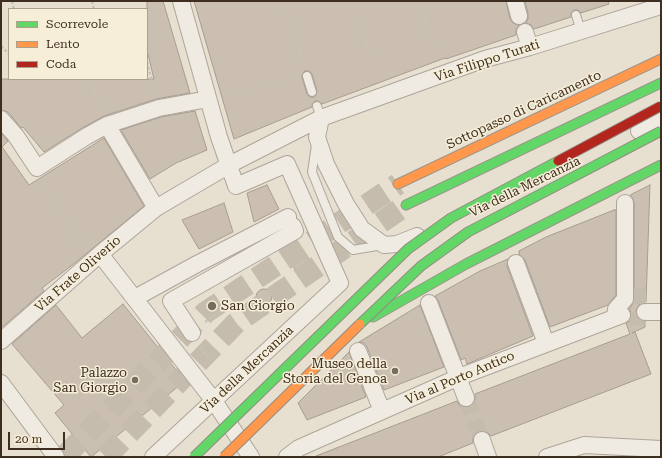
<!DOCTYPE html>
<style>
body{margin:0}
#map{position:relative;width:662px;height:458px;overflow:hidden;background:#e7e0d1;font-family:"Roboto Serif",serif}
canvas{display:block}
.frame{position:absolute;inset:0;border:2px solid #3d2e20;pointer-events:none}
.legend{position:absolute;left:8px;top:8px;width:140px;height:72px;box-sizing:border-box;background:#f7eed8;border:1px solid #ada18e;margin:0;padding:5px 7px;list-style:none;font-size:12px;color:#3d2e20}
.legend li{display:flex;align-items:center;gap:8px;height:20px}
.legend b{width:20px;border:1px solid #ada18e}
.scale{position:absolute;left:8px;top:432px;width:57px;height:18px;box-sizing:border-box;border:2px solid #3d2e20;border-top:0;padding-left:5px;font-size:12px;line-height:14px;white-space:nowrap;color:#3d2e20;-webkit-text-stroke:3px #f7eed8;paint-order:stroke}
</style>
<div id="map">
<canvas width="662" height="458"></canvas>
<div class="frame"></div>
<ul class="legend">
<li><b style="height:5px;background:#63d668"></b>Scorrevole</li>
<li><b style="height:5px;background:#ff974d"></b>Lento</li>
<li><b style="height:5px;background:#b3261e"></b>Coda</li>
</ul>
<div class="scale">20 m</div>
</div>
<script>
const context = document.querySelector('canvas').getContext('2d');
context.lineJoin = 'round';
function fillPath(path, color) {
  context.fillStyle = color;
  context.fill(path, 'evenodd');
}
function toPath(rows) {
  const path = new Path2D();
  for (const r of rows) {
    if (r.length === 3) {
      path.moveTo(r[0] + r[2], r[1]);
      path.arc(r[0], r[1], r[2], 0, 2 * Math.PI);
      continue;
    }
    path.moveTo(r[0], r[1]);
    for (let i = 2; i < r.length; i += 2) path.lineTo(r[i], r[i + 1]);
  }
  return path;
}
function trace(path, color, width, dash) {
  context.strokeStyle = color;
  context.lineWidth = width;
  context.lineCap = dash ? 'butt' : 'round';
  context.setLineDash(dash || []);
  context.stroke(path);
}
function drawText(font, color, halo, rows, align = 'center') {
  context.font = font + ' "Roboto Serif",serif';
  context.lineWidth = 3;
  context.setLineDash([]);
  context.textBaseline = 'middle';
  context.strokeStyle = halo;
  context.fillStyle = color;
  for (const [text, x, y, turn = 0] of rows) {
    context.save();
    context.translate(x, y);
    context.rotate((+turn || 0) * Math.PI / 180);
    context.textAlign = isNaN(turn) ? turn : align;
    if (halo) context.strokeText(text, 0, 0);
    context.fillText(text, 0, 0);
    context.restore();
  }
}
const building = toPath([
 [147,1,163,1,190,93,156,99,104,116,82,128,44,152,23,127,21,128,8,112,1,110,1,79,154,79,147,50,147,1],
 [194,1,506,1,510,19,513,23,519,25,516,30,516,35,446,59,445,58,322,104,318,101,315,101,312,105,312,107,234,139,194,1],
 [305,71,309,71,312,74,317,91,316,95,314,97,310,97,307,94,302,77,303,73,305,71],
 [525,1,608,1,609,4,581,13,578,10,574,10,571,13,571,17,534,29,531,25,526,23,528,19,528,14,525,1],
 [195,111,207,150,176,163,150,179,121,130,161,117,195,111],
 [1,133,8,141,2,147,29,185,104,138,144,206,75,263,42,288,44,291,1,328,1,133],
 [267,185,279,209,254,222,247,193,267,185],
 [650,185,646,302,640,304,637,308,636,312,637,317,641,320,645,322,645,327,632,333,635,332,651,374,491,436,488,433,484,431,478,431,475,434,473,438,473,443,438,457,316,457,316,456,457,401,460,406,465,407,469,407,474,404,475,399,475,394,630,334,626,323,630,321,631,317,631,312,629,309,632,305,634,299,634,203,633,199,630,195,650,185],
 [224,203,233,232,199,249,182,220,224,203],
 [614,210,616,210,616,295,608,305,550,327,525,260,519,254,519,251,546,237,614,210],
 [302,264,9],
 [508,259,507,266,533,336,467,364,465,358,461,360,438,300,435,296,480,271,508,259],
 [264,297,8],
 [123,304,185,381,91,457,55,413,64,405,12,344,56,305,82,338,123,304],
 [420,305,444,367,384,390,367,347,364,343,359,342,420,305],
 [229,329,9],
 [349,352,366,397,307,420,298,403,349,352]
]);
fillPath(building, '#cbbfb2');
trace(building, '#a89c90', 1);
trace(toPath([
 [638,288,638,325],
 [466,398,482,440]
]), '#c5bcae', 16, [16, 8]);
trace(toPath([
 [64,457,206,312,398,184],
 [106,457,236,323,406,205]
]), '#c5bcae', 22, [22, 11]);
const lane = toPath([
 [576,15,581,31],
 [307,76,312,92],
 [317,106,321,118],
 [316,145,312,172,338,237,353,250,383,245]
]);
const street = toPath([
 [515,1,519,16],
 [525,32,530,47],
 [321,118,317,137,326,164,346,204,362,229,384,245,397,244,417,236],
 [1,119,16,136,37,168,87,136,107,125,159,108,208,99],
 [107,125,156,208],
 [639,131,661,119],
 [100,254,214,401,251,457],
 [516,263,546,343],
 [135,298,197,264,288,217],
 [429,303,466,398],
 [645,312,660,312],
 [615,317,616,309,625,299,625,203],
 [192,333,171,301,295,231,293,226],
 [1,341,100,254,156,208,229,165,321,118,485,59,530,47,661,6],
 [358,351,382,411],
 [1,383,56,457],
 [482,440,488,457],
 [153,457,340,283,287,164,236,186,219,137,181,1],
 [287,457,299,448,459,377,622,315],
 [547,457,584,445,661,449]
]);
const fast = toPath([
 [406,205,661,83],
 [373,317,466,264,661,165]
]);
const slow = toPath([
 [398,184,661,59]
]);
trace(lane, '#ada599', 10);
trace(street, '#ada599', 18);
trace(fast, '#9c958a', 11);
trace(slow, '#9c958a', 11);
trace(toPath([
 [12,1,14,9],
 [92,1,94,9],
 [282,1,304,64],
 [419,1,435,47],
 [147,13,165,7],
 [359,20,371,59],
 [1,46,9,54],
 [147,62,155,93],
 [90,79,101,110],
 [226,95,295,79],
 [44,183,56,205,86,245],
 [75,245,88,236],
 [205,322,234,300],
 [201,347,210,360]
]), '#c8c2b9', 2.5, [3, 2]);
trace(lane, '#efebe3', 8);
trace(street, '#efebe3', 16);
trace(fast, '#63d668', 9);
trace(slow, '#ff974d', 9);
const fastBridge = toPath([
 [360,324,421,266,468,232,661,131],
 [194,457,408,249,451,218,558,161]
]);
const slowBridge = toPath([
 [224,457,360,324]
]);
const jamBridge = toPath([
 [558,161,661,106]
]);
trace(fastBridge, '#928b80', 11, []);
trace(slowBridge, '#928b80', 11, []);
trace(jamBridge, '#928b80', 11, []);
trace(fastBridge, '#63d668', 9);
trace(slowBridge, '#ff974d', 9);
trace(jamBridge, '#b3261e', 9);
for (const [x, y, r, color] of [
 [212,306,5,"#786c5e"],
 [395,371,4,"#786c5e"],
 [135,380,4,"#786c5e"]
]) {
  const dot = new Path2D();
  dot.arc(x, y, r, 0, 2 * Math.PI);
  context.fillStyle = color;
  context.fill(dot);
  trace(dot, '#f7eed8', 1.5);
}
drawText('13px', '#3d2e20', '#f7eed8', [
 ["Via Filippo Turati",487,61,-18],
 ["Sottopasso di Caricamento",524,110,-25],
 ["Via della Mercanzia",525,187,-26],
 ["Via Frate Oliverio",78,274,-41],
 ["Via della Mercanzia",247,370,-43],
 ["Via al Porto Antico",460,378,-23]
]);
drawText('13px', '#3d2e20', '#f7eed8', [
 ["San Giorgio",221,306,"left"],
 ["Museo della",387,364],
 ["Storia del Genoa",387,379],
 ["Palazzo",127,373],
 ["San Giorgio",127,388]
], 'right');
</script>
